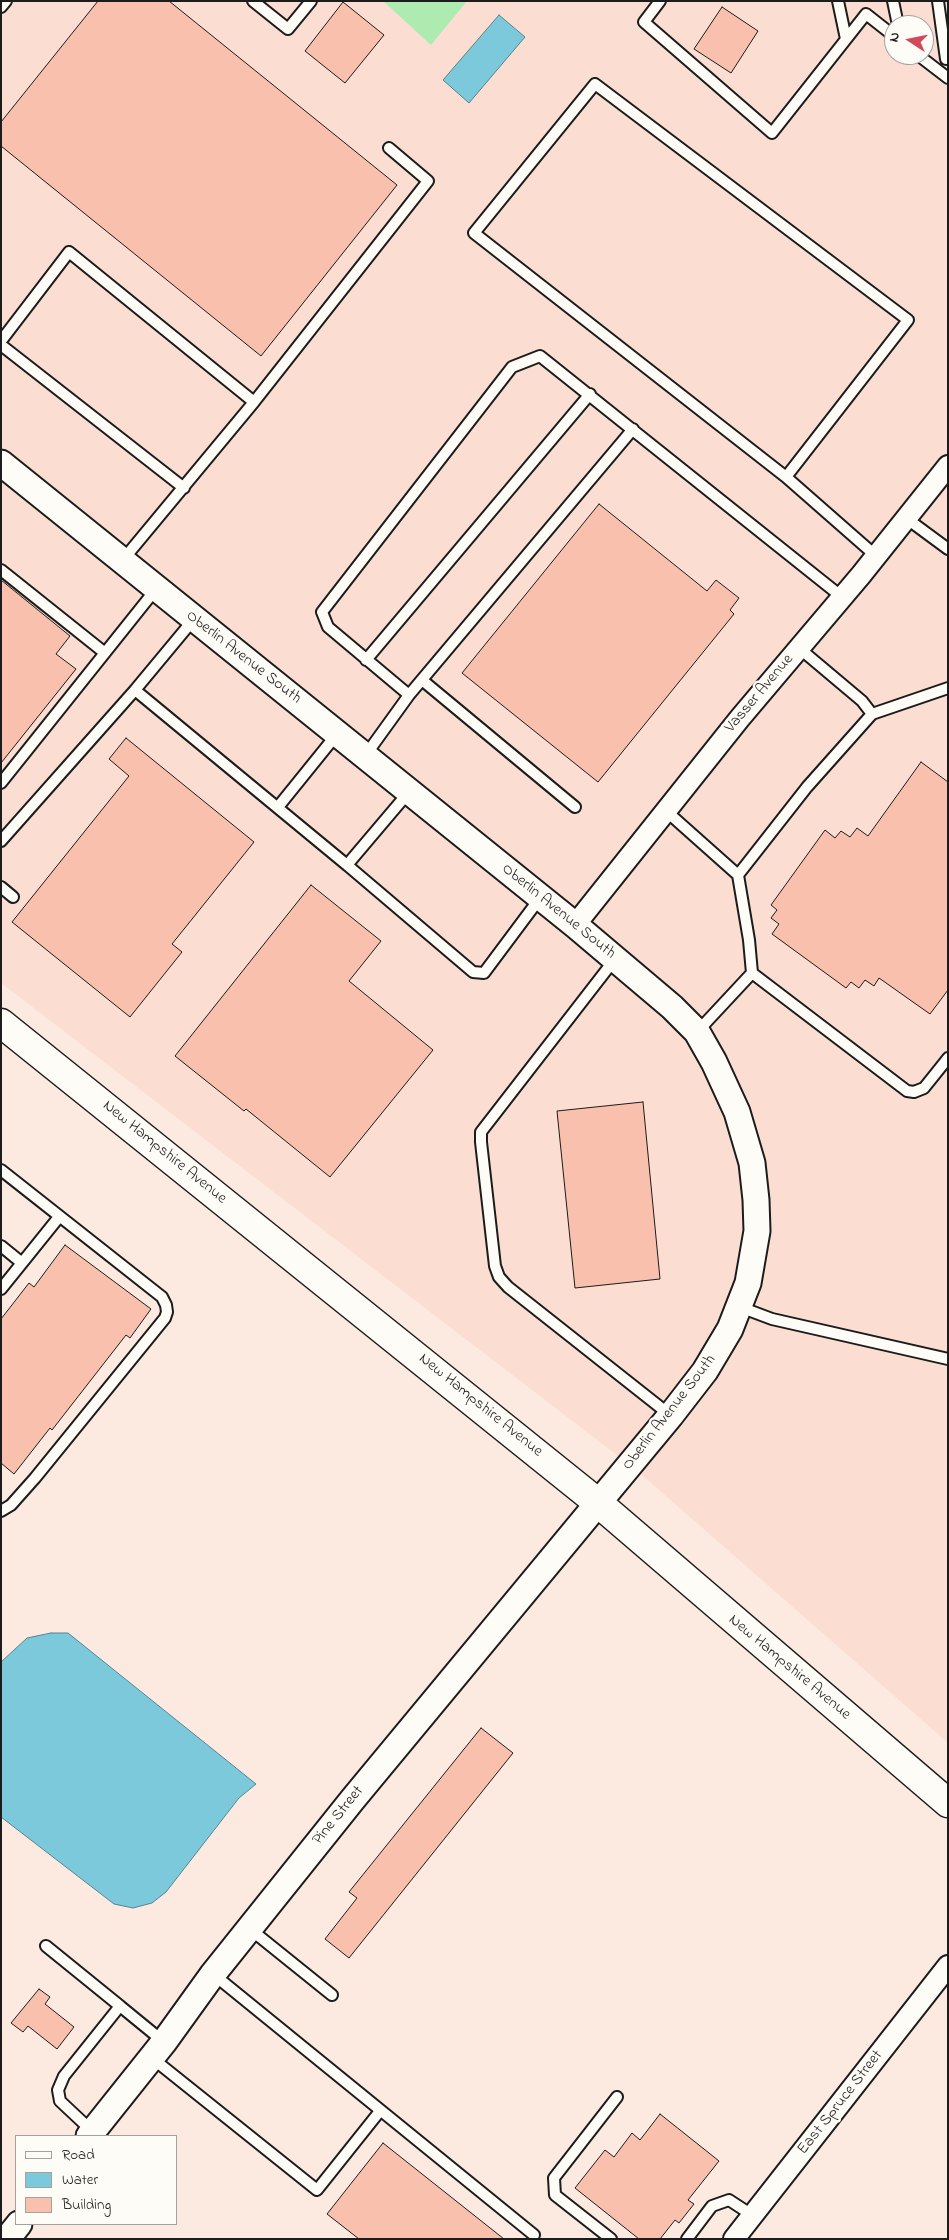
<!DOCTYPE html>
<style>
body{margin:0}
#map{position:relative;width:949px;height:2240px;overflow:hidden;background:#fceae1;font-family:"Indie Flower",sans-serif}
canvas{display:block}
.frame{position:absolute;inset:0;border:2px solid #1c1c1c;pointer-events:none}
.legend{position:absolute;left:15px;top:2135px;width:162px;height:90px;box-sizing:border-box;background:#fdfcf7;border:1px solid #a3a29f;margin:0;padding:6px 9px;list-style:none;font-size:15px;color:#1c1c1c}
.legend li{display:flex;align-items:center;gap:10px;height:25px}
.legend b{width:25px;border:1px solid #a3a29f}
.north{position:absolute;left:884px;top:15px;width:50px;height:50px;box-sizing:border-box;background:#fdfcf7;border:1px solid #a3a29f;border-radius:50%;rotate:281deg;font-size:14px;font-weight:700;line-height:20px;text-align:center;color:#1c1c1c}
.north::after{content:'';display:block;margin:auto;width:18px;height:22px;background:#d1495b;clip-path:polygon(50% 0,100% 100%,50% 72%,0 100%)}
</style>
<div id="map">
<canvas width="949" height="2240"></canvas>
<div class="frame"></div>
<ul class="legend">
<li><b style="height:6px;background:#fdfcf7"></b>Road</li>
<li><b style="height:14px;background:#7dc9dc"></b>Water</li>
<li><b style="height:14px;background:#f9c1ad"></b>Building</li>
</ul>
<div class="north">N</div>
</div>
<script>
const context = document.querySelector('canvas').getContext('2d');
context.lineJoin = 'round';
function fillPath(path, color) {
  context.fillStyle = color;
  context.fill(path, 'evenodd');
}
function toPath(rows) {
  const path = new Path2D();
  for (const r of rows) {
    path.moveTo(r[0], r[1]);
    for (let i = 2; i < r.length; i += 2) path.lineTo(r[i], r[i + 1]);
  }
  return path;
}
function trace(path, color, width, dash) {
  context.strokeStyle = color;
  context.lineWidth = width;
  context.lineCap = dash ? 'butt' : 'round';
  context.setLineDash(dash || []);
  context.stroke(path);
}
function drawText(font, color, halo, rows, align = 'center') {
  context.font = font + ' "Indie Flower",sans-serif';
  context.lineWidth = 5;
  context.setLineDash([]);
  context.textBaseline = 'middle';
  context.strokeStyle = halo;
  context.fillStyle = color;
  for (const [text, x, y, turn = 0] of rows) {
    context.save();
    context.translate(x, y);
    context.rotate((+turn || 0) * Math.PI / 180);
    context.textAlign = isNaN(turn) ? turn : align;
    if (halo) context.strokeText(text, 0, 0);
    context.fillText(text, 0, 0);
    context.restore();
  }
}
fillPath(toPath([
 [1,1,948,1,948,1743,635,1469,1,983],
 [894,25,924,25,924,55,894,55]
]), '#fbded1');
fillPath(toPath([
 [383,1,467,1,431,45]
]), '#aeebb1');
const water = toPath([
 [499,15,525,37,469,103,443,80,499,15],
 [51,1633,68,1633,256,1784,239,1798,166,1892,152,1903,133,1908,114,1904,1,1817,1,1662,27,1638,51,1633]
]);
fillPath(water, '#7dc9dc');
trace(water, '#56848f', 1);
const building = toPath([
 [98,1,169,1,397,185,261,356,1,146,1,122,98,1],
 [343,2,384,35,345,83,305,51,343,2],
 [722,7,758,31,731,73,694,49,722,7],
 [599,504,707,591,716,580,739,598,730,610,734,614,598,782,462,673,599,504],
 [1,580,70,636,56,654,76,669,1,763,1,580],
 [126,738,254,842,172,944,182,952,130,1017,12,922,129,776,109,759,126,738],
 [921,762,948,782,948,990,930,1014,879,978,874,986,865,980,859,988,851,982,846,988,772,934,779,924,771,918,777,910,771,905,825,830,835,838,841,831,850,837,857,828,868,836,921,762],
 [311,885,381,941,349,981,433,1050,330,1177,246,1109,244,1111,175,1056,311,885],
 [643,1102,660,1279,575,1288,557,1111,643,1102],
 [65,1245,151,1309,130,1338,126,1335,52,1430,50,1428,14,1474,1,1463,1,1319,29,1283,34,1287,65,1245],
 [481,1728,513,1753,349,1958,325,1939,357,1898,349,1892,481,1728],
 [39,1989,50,1997,45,2004,74,2027,57,2049,28,2026,23,2032,11,2023,39,1989],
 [660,2114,719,2161,688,2200,694,2204,679,2223,675,2220,660,2239,639,2239,575,2188,605,2150,614,2157,632,2133,640,2140,660,2114],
 [383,2143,504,2239,359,2239,327,2214,383,2143]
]);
fillPath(building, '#f9c1ad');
trace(building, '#1c1c1c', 1);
const service = toPath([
 [253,1,288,29,311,1],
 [660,1,644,22,772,133,866,14,894,36],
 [838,1,846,39],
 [893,1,898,25],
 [938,1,946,59],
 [1,7,6,1],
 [918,55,948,78],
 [1,341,69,252,254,402],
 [1,345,184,488],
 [786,477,908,320,595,84,474,233,786,477,876,556],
 [906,518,948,549],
 [122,561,254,402,428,181,389,148],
 [1,570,105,653],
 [366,660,590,394],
 [422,680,575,807],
 [135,690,347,865],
 [409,695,328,627,322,612,512,367,540,356,842,597],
 [872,714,948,688],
 [365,756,409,695,633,429],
 [1,783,156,589],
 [408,793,347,865,473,972,484,973,540,898],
 [278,807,337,734],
 [665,810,738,875,807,787,872,714,862,701,799,648],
 [1,841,135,690,194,619],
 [1,887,13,897],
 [615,959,481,1132,481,1142,495,1266,499,1277,508,1287,670,1415],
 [752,973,907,1091,914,1092,924,1088,948,1058],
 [697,1032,752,973,749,940,738,875],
 [1,1170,162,1297,166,1305,167,1312,165,1318,35,1478,11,1505,1,1511],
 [1,1246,22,1263,1,1289],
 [22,1263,59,1217],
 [740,1307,772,1319,948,1359],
 [250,1929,332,1995],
 [46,1946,120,2006],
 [213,1974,534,2235],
 [152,2058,317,2190,380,2111],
 [92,2131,60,2101,58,2090,64,2076,120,2006,164,2042],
 [611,2239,555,2195,554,2178,617,2097],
 [687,2239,712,2206,729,2200,752,2215]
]);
const minor = toPath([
 [575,925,740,718,861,575,948,466],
 [734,2239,948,1966]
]);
const tertiary = toPath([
 [1,463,575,925,672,1007,697,1032,714,1062,737,1112,752,1163,756,1200,757,1231,748,1283,730,1329,705,1371,671,1415,353,1799,213,1974,164,2042,89,2136],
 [7,2239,19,2224]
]);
const secondary = toPath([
 [1,1023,597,1502,948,1803]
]);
trace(service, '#1c1c1c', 14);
trace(minor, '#1c1c1c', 24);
trace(tertiary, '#1c1c1c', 29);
trace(secondary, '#1c1c1c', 31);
trace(service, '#fdfcf7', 10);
trace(minor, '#fdfcf7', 20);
trace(tertiary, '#fdfcf7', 25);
trace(secondary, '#fdfcf7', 28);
drawText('16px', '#1c1c1c', '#fdfcf7', [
 ["Oberlin Avenue South",243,658,38],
 ["Vasser Avenue",760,694,-50],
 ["Oberlin Avenue South",558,912,39],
 ["New Hampshire Avenue",164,1153,39],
 ["New Hampshire Avenue",480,1406,39],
 ["Oberlin Avenue South",670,1413,-52],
 ["New Hampshire Avenue",789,1668,40],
 ["Pine Street",339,1816,-51],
 ["East Spruce Street",841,2103,-52]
]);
</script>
